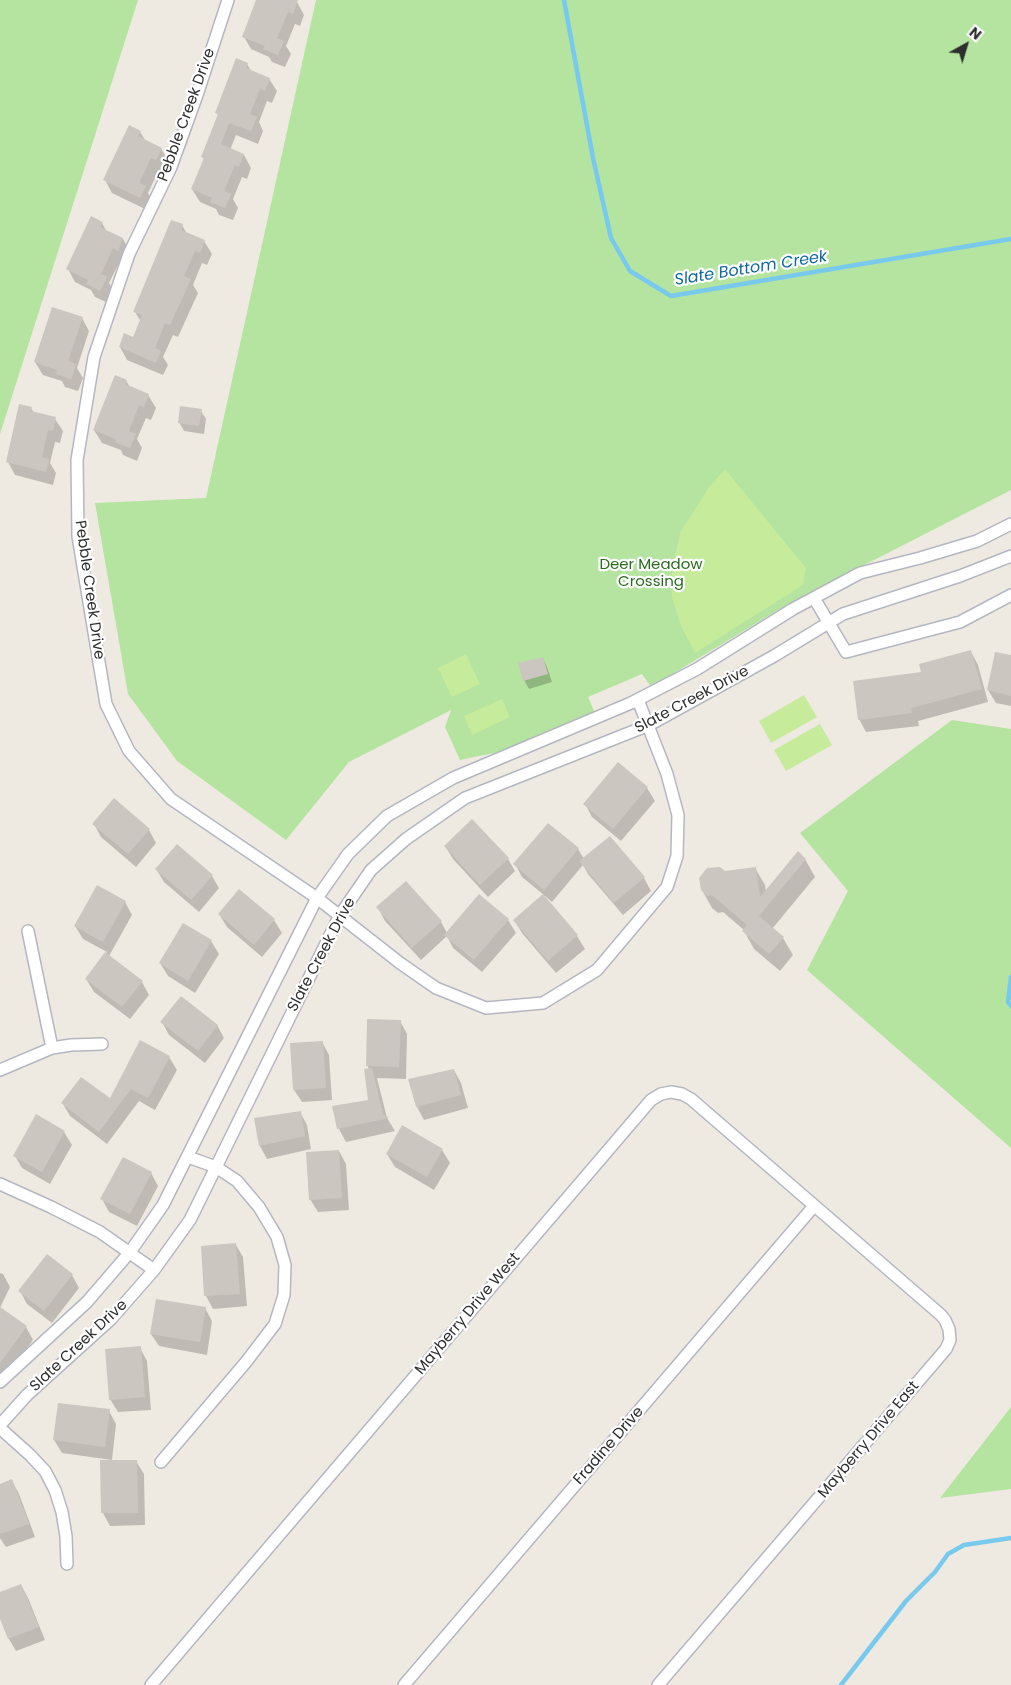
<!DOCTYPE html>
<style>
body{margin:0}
#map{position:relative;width:1011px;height:1685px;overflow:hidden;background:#efeae1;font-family:Poppins,sans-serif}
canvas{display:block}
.north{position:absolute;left:941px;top:20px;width:50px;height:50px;-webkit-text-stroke:4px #fff;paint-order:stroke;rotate:39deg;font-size:14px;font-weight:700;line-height:20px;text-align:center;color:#2e2e2e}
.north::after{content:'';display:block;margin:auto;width:18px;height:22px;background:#2e2e2e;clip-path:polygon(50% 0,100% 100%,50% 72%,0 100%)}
</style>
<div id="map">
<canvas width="1011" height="1685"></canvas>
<div class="north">N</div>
</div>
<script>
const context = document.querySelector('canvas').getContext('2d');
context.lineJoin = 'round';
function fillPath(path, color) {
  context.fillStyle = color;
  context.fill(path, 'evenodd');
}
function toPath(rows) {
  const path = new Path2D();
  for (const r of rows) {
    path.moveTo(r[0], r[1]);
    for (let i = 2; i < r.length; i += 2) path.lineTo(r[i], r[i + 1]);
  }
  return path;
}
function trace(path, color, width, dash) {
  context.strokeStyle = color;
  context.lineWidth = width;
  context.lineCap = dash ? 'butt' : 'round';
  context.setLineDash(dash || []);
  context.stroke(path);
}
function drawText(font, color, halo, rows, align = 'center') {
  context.font = font + ' Poppins,sans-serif';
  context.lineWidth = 4.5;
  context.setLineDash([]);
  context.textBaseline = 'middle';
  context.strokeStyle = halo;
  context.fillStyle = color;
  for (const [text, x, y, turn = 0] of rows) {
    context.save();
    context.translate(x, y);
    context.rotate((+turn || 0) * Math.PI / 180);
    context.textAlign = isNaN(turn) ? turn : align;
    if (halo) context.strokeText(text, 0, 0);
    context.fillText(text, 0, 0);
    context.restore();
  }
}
fillPath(toPath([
 [0,0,138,0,0,434],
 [316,0,1011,0,1011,490,788,604,651,687,642,674,588,697,595,713,508,750,460,760,445,727,451,710,349,762,286,840,177,761,128,694,95,503,206,498],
 [952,720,1011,729,1011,1148,807,970,848,891,800,833],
 [1011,1407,1011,1489,940,1498]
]), '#b4e49f');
fillPath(toPath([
 [725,469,806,568,803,585,695,653,681,626,672,597,672,570,680,533,709,487],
 [466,654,480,684,452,697,438,668],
 [804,695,817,717,771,743,759,721],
 [502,699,510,717,472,735,464,716],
 [820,724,832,745,786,771,774,750]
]), '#c6eb9b');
fillPath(toPath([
 [258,0,292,0,297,2,304,15,300,26,295,24,286,46,291,54,285,67,272,62,269,57,251,49,244,37],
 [247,64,251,71,269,79,277,91,272,103,267,101,259,122,263,131,258,144,236,135,230,150,244,155,251,168,247,179,242,177,233,199,238,208,233,220,219,215,216,209,200,202,192,189,204,159,203,157,219,117,216,112],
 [140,132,145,140,161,149,169,161,164,172,159,170,148,193,152,200,147,210,112,193,105,180],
 [102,223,107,232,123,239,130,252,125,263,120,261,109,283,114,291,108,303,95,297,91,290,75,282,68,269],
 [182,225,187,234,204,241,212,254,207,265,202,263,193,285,198,293,178,337,173,335,163,357,168,365,163,375,127,360,120,347,134,338,141,322,135,312],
 [82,318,89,331,77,368,83,378,78,391,65,387,62,381,43,375,35,362],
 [126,381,130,387,148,395,156,408,151,420,146,418,137,439,142,448,137,461,123,455,121,450,102,443,94,430],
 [31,408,34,413,55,419,63,431,60,443,55,442,50,463,56,473,53,485,15,475,8,462],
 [201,411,206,419,204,434,184,431,179,422],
 [971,652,978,665,988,702,918,721,919,726,866,732,859,719,923,674],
 [1011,657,1011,706,996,703,988,690],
 [543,658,547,667,552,682,529,689,524,680],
 [618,763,647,788,655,801,621,841,592,817,585,804],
 [94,824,149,830,156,843,136,867,101,837],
 [445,846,508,859,515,871,488,897,453,859],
 [578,849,584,859,644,878,651,891,623,915,588,874,583,865,552,902,545,896,544,898,577,936,585,949,556,973,522,933,514,920,544,895,522,877,515,864],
 [805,859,815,877,772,929,783,938,793,955,780,971,754,949,744,931,744,930,723,912,718,913,712,908,702,890,725,872,755,868,765,885,766,892],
 [156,869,212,876,219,888,199,912,164,882],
 [406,883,441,922,447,933,479,895,508,920,516,933,482,972,453,948,447,936,421,960,385,921,378,908],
 [239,891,274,920,282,933,262,957,227,927,219,914],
 [125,902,132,915,109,956,142,982,149,995,130,1019,94,992,86,979,107,952,83,939,75,926],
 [211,941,219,954,195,993,168,976,160,963],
 [400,1021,407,1034,406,1079,377,1078,387,1118,395,1131,346,1142,339,1129,334,1107,369,1101,369,1069,367,1065],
 [162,1022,217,1025,224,1038,205,1063,169,1035],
 [322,1042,329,1055,332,1100,302,1102,294,1090],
 [169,1057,177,1070,155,1110,139,1101,107,1144,70,1116,63,1104,110,1100],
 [454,1070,461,1083,468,1108,424,1120,417,1107,409,1080],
 [300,1112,307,1125,311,1149,267,1159,260,1146,255,1119],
 [64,1132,72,1145,50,1184,22,1168,15,1156],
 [442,1150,450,1163,434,1190,395,1167,387,1154],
 [339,1151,346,1164,349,1210,318,1212,310,1199],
 [151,1173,158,1186,137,1226,109,1212,102,1199],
 [236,1245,243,1257,247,1306,213,1309,206,1296],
 [0,1273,3,1274,10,1287,0,1308],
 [72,1275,79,1288,52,1323,27,1304,20,1291],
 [205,1308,212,1321,207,1355,159,1346,151,1334],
 [0,1317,26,1327,33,1340,7,1376,0,1372],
 [140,1348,147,1361,151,1410,118,1412,110,1399],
 [109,1411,116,1424,112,1460,62,1453,54,1440],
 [136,1461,144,1474,145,1525,110,1526,103,1513],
 [12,1481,19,1494,35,1537,6,1547,0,1538,0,1485],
 [21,1585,28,1598,45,1640,16,1651,9,1639,0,1616,0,1594]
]), '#0003');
trace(toPath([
 [564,0,593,158,611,238,630,271,671,296,1011,239],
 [1011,977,1008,1002,1011,1006],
 [841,1685,906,1601,935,1572,948,1554,964,1545,1011,1538]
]), '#77c9ee', 4.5);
fillPath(toPath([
 [256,0,298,0,293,14,288,12,277,38,284,41,278,55,263,49,265,46,242,37],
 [236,58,248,63,246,68,270,78,265,91,260,89,250,114,257,117,251,131,229,123,221,144,244,154,239,167,235,165,224,191,231,194,225,208,210,202,212,198,191,189,204,158,201,157,218,114,215,113],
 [129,125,141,131,138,136,162,148,156,160,151,158,139,183,146,186,140,198,103,180],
 [91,216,103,222,100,227,123,238,118,251,113,248,101,274,107,277,100,291,86,284,88,280,66,269],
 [171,220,183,224,181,230,205,240,200,253,195,251,184,276,191,279,170,325,165,323,155,348,161,351,156,363,119,347,124,333,133,337,142,315,133,312],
 [52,307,83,317,68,361,76,364,71,379,56,374,57,370,34,362],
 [115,375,127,380,125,384,149,394,144,407,139,405,129,431,136,434,130,448,115,442,116,439,93,430],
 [19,404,32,407,31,411,56,417,53,431,48,430,42,457,49,459,46,472,6,462],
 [180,406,202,409,199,426,178,423],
 [971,650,982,689,911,708,912,713,858,720,853,681,921,672,919,664],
 [995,652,1011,655,1011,696,987,690],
 [543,657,548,674,523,681,518,663],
 [618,762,648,787,613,829,583,804],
 [114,798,150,829,128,854,92,824],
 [472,819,509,858,480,885,444,846],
 [548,823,579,848,544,890,513,864],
 [610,836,645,877,614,903,579,861],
 [177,844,213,875,191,900,155,869],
 [798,851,806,859,759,916,784,937,769,954,742,931,747,925,712,895,707,896,701,890,699,878,707,868,720,867,725,871,756,867,760,897],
 [406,881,442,921,412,948,376,907],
 [97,885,126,901,103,942,74,926],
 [239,889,275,919,254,945,218,914],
 [479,894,509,919,474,960,444,935],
 [543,894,578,935,548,961,513,920],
 [183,923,212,940,188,981,159,963],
 [105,952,143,981,122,1007,85,979],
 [181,996,218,1025,198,1051,160,1022],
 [367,1019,401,1020,399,1067,366,1066],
 [140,1040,170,1056,148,1098,131,1089,99,1132,61,1103,81,1077,110,1098],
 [323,1041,326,1088,293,1090,290,1043],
 [372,1068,383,1114,389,1118,337,1129,332,1106,368,1100,364,1069],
 [454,1069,461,1095,416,1107,408,1079],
 [301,1111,305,1136,259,1146,254,1118],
 [36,1114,65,1131,42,1172,13,1156],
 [402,1125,443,1149,427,1177,386,1154],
 [339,1150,342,1198,309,1200,306,1152],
 [123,1157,152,1172,130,1214,100,1199],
 [236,1243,240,1294,204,1296,201,1246],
 [47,1254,73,1274,44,1311,18,1291],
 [156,1299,206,1307,200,1342,150,1334],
 [0,1307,27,1326,0,1363],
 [141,1346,145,1397,109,1400,105,1349],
 [58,1403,110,1409,105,1447,53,1440],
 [100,1460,137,1460,138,1513,101,1513],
 [12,1479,29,1524,0,1534,0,1484],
 [21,1584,39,1627,8,1639,0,1619,0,1592]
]), '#cbc6c0');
const minor = toPath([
 [228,0,197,95,171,167,129,254,94,357,77,460,78,536,106,704,129,751,171,799,317,898,400,963,436,988,486,1008,543,1003,597,970,667,887,677,856,678,815,667,774,638,700],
 [814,598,846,652,960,622,1011,595],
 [52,1048,71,1045,102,1044],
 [0,1070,52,1048,28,931],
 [0,1184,51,1207,100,1232,154,1270],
 [0,1382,87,1302,130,1252,163,1205,317,898,348,854,387,816,453,778,631,703,697,669,793,609,860,573,920,558,977,541,1011,524],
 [0,1425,27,1395,111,1319,154,1270,190,1220,340,915,371,870,406,839,465,798,649,725,774,656,843,614,960,576,1011,556],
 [0,1428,30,1455,45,1471,55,1490,62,1512,66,1536,67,1564],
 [161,1462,246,1362,275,1324,284,1295,285,1265,277,1237,259,1207,237,1181,216,1167,188,1157],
 [151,1685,651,1100,661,1094,671,1092,682,1094,691,1099,941,1315,945,1320,949,1329,950,1340,946,1349,658,1685],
 [404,1685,814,1206]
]);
trace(minor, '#b4b7c1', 14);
trace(minor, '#fff', 11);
drawText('15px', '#2e2e2e', '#fff', [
 ["Pebble Creek Drive",187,115,-70],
 ["Pebble Creek Drive",89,590,82],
 ["Slate Creek Drive",692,700,-28],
 ["Slate Creek Drive",322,955,-62],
 ["Mayberry Drive West",468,1314,-50],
 ["Slate Creek Drive",79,1346,-43],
 ["Mayberry Drive East",869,1440,-50],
 ["Fradine Drive",609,1446,-49]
]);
drawText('15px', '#296d1c', '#fff', [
 ["Deer Meadow",651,565],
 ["Crossing",651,582]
]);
drawText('italic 16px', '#0f68a1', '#fff', [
 ["Slate Bottom Creek",751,269,-9]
]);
</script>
